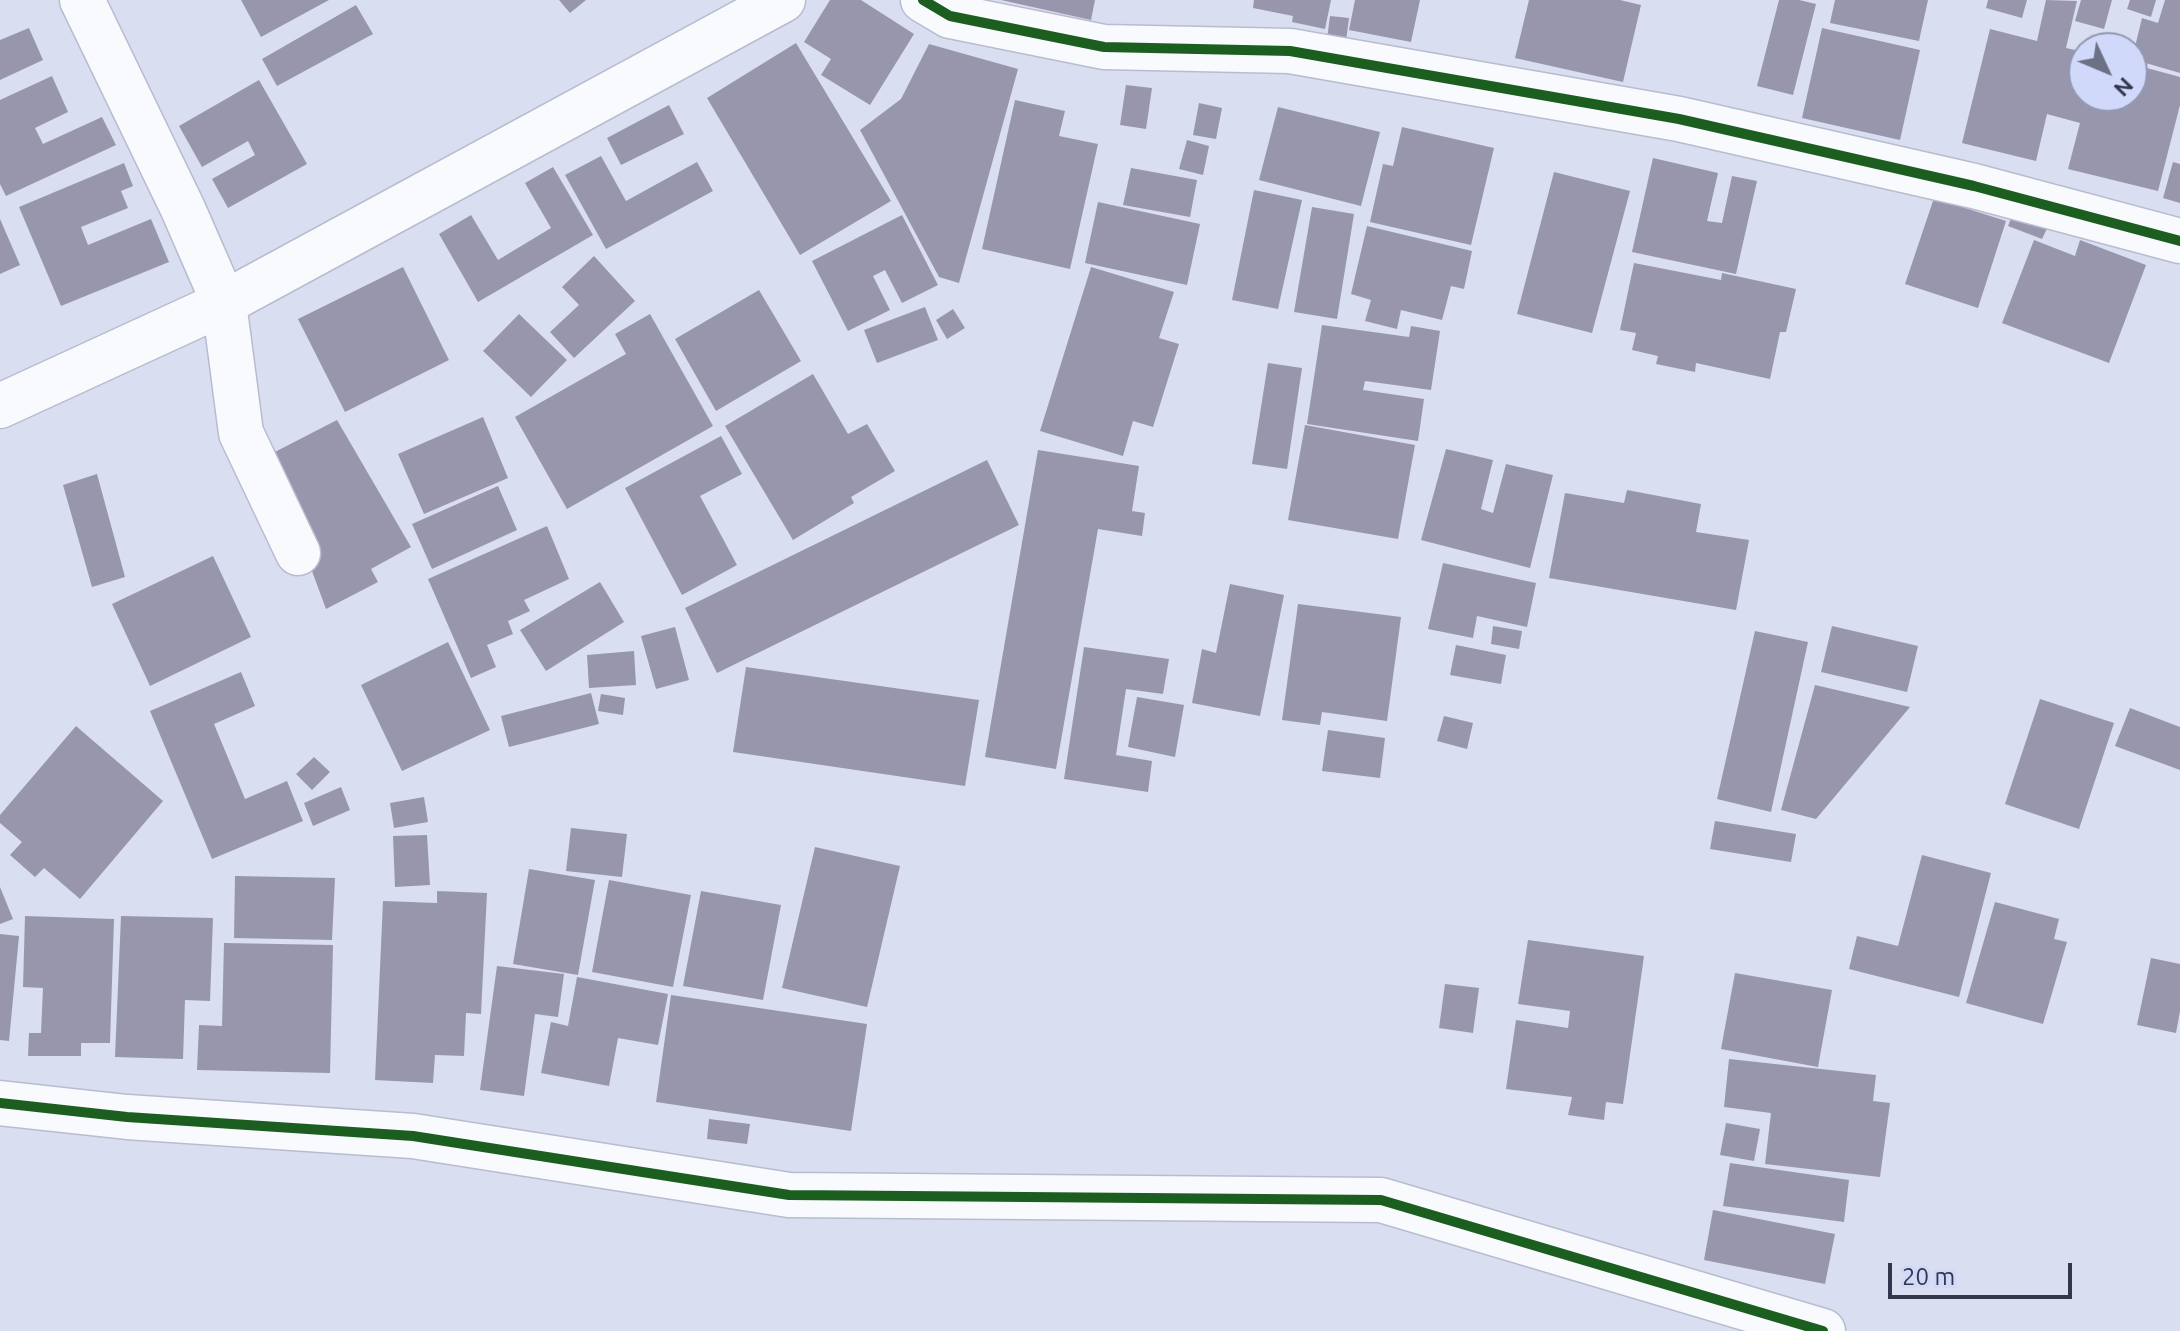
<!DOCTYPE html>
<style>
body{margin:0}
#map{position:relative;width:2180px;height:1331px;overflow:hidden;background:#d9def0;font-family:Ubuntu,sans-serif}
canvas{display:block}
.north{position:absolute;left:2068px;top:32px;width:80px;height:80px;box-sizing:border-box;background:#d0d9f9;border:2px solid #9198b4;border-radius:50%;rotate:134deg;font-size:22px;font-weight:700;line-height:32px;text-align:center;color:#33374c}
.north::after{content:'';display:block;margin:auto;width:28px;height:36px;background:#6d7185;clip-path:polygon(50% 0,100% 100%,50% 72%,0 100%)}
.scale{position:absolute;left:1888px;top:1263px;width:184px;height:36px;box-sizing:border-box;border:4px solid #33374c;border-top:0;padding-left:10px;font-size:24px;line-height:28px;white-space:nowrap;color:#33374c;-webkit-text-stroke:6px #d0d9f9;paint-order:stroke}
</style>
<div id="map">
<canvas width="2180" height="1331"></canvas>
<div class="north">N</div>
<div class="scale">20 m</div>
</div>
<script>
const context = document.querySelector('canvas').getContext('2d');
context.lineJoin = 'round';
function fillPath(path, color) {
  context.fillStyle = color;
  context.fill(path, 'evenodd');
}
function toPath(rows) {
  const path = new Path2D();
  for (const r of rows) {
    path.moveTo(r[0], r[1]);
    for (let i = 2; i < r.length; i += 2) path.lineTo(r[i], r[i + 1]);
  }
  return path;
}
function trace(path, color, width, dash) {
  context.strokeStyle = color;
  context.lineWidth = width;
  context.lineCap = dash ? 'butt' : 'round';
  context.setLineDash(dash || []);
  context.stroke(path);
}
fillPath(toPath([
 [241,0,329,0,261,37],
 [559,0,586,0,570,13],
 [830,0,861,0,914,34,870,105,821,75,831,59,804,42],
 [1001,0,1095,0,1091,20],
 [1254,0,1331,0,1325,29,1292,22,1293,16,1253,8],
 [1355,0,1420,0,1411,42,1349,30],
 [1529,0,1620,0,1641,5,1623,82,1515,58],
 [1779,0,1799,0,1816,4,1793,95,1757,86],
 [1835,0,1928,0,1919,41,1830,23],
 [1988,0,2027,0,2022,18,1986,8],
 [2046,0,2077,1,2066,48,2084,52,2084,96,2132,96,2132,64,2180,77,2180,105,2158,191,2068,169,2080,123,2047,114,2036,161,1962,143,1990,29,2037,41],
 [2081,0,2112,0,2104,29,2075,21],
 [2130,0,2156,0,2151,17,2127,9],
 [2165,0,2180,0,2180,73,2132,59,2142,18,2158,23],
 [356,5,373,34,277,86,262,59],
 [1330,16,1349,18,1345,49,1326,47],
 [29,28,43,60,0,80,0,40],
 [1822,28,1920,50,1900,140,1802,118],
 [796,43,891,201,800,255,707,98],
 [929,44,1018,69,959,283,939,277,860,130,901,99],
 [52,76,68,112,35,128,43,144,102,117,116,145,6,196,0,184,0,100],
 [259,80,307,164,228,208,212,179,255,155,248,141,202,167,179,126],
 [1126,85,1152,88,1146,129,1120,125],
 [1015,100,1065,111,1059,136,1098,144,1070,269,982,249],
 [1199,103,1222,108,1216,139,1193,135],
 [669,105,684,134,621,165,607,138],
 [1278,107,1380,132,1361,206,1259,180],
 [1402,127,1494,148,1471,245,1370,222,1383,164,1393,166],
 [1187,140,1209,146,1203,175,1179,169],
 [601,156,626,201,697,162,713,191,606,249,565,175],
 [1653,158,1718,173,1707,221,1722,223,1732,176,1757,181,1736,274,1632,252],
 [2173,162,2180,164,2180,203,2163,198],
 [124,163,133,186,121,191,128,208,81,227,88,245,151,219,169,262,61,306,19,207],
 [553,167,593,235,478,302,439,234,471,215,498,260,551,228,525,183],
 [1131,168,1197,180,1190,217,1123,205],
 [1554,172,1630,191,1592,333,1517,314],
 [1254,190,1302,200,1278,309,1232,300],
 [1934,198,2006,221,1978,308,1905,284],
 [1098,202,1200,224,1187,285,1085,263],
 [2016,206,2051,220,2042,239,2008,226],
 [1312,207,1354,214,1337,319,1294,312],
 [902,215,938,285,902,303,885,270,873,276,890,310,848,331,812,261],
 [0,219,20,265,0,274],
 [1367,226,1472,251,1464,289,1451,286,1442,320,1401,310,1397,329,1365,321,1371,300,1351,294],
 [2034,240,2075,256,2080,240,2146,265,2109,363,2002,323],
 [594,256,635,301,574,358,550,332,579,305,562,287],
 [1634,263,1721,280,1722,273,1796,289,1786,332,1780,332,1770,379,1696,363,1695,372,1656,364,1658,356,1632,350,1636,333,1620,330],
 [403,267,449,360,345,412,298,319],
 [1091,267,1174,292,1159,338,1179,344,1153,427,1133,421,1123,456,1040,431],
 [759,290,801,361,716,411,675,339],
 [925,307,938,340,877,363,864,330],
 [953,309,965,328,947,339,936,320],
 [519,314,567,360,531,397,483,351],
 [650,314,713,426,567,509,515,417,626,354,615,334],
 [1322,325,1409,337,1411,326,1440,331,1431,390,1365,381,1363,390,1424,399,1418,441,1307,424],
 [1268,363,1302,368,1287,469,1252,464],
 [813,374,848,434,867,424,895,471,851,497,854,503,793,540,725,426],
 [483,417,508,478,424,514,398,454],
 [337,420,411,547,371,569,378,582,326,609,269,455],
 [1305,425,1415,445,1398,539,1288,520],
 [721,436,742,474,700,496,737,565,682,595,625,488],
 [1446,449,1493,460,1481,509,1493,513,1506,464,1553,475,1530,568,1421,540],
 [1038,450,1139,466,1132,511,1145,513,1142,536,1098,529,1056,769,985,757],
 [987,460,1019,525,717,673,685,608],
 [97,474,125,577,92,587,63,485],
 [498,486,517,530,432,569,412,524],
 [1627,490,1701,504,1696,532,1749,540,1736,610,1549,578,1565,493,1624,503],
 [547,526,569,579,524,600,530,611,508,621,513,634,487,645,496,667,471,678,428,579],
 [213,556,251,637,150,686,112,604],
 [1443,563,1536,583,1527,627,1477,616,1473,638,1428,629],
 [600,582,624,622,546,671,520,630],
 [1230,584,1284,595,1260,716,1192,703,1202,649,1216,653],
 [1298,604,1401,617,1387,721,1322,712,1320,725,1282,720],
 [1493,626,1522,631,1519,649,1491,644],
 [1832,626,1918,646,1907,692,1821,672],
 [675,627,689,680,656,689,641,636],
 [1755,631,1808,642,1771,812,1717,799],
 [448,642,490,730,402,771,361,685],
 [1456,645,1506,655,1501,684,1450,675],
 [1084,647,1169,659,1163,694,1126,689,1116,755,1152,761,1148,792,1064,779],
 [634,651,636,685,589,688,587,655],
 [746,667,979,700,965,786,733,752],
 [241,672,255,706,214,724,245,799,287,781,303,821,212,859,150,711],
 [1815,685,1910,707,1816,819,1781,810],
 [591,693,599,724,509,747,501,716],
 [601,694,625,698,623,715,598,711],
 [1137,697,1184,705,1175,757,1128,747],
 [2040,699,2114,723,2079,829,2005,804],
 [2130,708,2180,727,2180,770,2115,746],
 [1444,716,1473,723,1467,749,1437,741],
 [76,726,163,801,80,899,44,868,35,877,10,855,22,842,0,823,0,815],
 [1328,730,1385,738,1380,778,1322,771],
 [314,757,330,772,312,790,296,774],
 [341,787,350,810,313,826,304,803],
 [424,797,428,822,394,828,390,803],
 [1715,821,1796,834,1791,862,1710,849],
 [571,828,627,834,622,877,566,871],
 [427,835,430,885,395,887,393,836],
 [815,847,900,866,867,1007,782,988],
 [1922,855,1991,873,1959,997,1849,969,1857,936,1898,946],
 [529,869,595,880,578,975,513,964],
 [235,876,335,878,332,940,234,938],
 [609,880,691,895,673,987,592,972],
 [0,887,13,919,0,924],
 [437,891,487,893,481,1014,466,1013,464,1056,435,1055,433,1083,375,1080,383,901,437,903],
 [701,891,781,905,763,1000,683,986],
 [1995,902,2059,919,2054,939,2067,942,2043,1024,1966,1003],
 [25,916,114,919,110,1043,81,1043,81,1056,28,1056,29,1033,41,1033,43,988,23,987],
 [121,916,213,918,210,1001,185,1000,183,1059,115,1057],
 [0,934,19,936,9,1041,0,1040],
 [1528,940,1644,956,1623,1104,1606,1102,1604,1120,1568,1115,1572,1097,1506,1089,1516,1020,1568,1028,1570,1011,1518,1004],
 [224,943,333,945,330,1073,197,1070,199,1025,222,1026],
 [2151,958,2180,964,2180,1011,2176,1033,2137,1025],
 [497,966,564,974,558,1017,535,1014,524,1096,480,1090],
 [1735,973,1832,990,1818,1067,1721,1049],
 [577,977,668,994,658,1045,618,1038,609,1086,541,1073,551,1022,568,1026],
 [1445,984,1479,988,1473,1033,1439,1028],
 [671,995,867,1024,851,1131,656,1102],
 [1729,1059,1876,1075,1873,1101,1890,1103,1880,1177,1765,1164,1771,1113,1724,1107],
 [709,1119,750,1124,747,1144,707,1139],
 [1726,1123,1760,1129,1754,1161,1720,1155],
 [1730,1163,1849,1180,1844,1222,1723,1206],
 [1713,1210,1835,1234,1825,1284,1704,1260]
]), '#9896ad');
const minor = toPath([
 [82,0,183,209,224,303,241,433,298,553],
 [923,0,950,16,1104,47,1290,51,1679,119,1974,186,2180,241],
 [0,406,224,303,783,0],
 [0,1103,127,1117,413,1136,789,1195,1381,1200,1823,1331]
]);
trace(minor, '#b8bccf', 47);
trace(minor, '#f9fafd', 44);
trace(toPath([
 [923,0,950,16,1104,47,1290,51,1679,119,1974,186,2180,241],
 [0,1103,127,1117,413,1136,789,1195,1381,1200,1823,1331]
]), '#1b5e20', 10);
</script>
